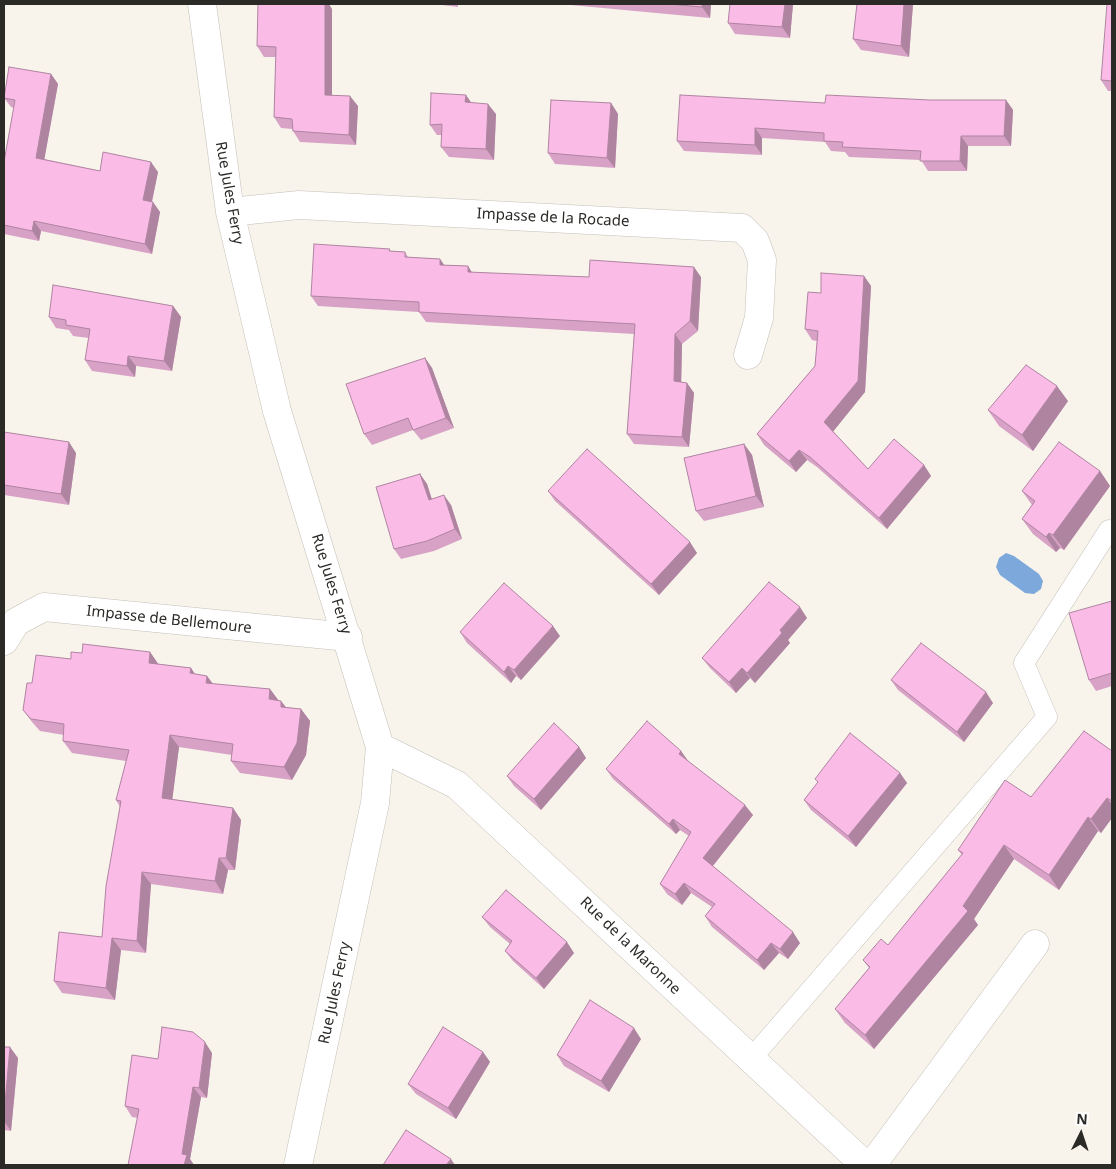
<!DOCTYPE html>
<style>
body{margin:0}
#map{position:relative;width:1116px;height:1169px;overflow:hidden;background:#f8f3eb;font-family:"Noto Sans",sans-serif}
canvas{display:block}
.frame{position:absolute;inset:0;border:5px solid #2c2a27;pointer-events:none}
.north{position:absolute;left:1056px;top:1109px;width:50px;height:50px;-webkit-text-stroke:4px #fff;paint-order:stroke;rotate:4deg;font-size:14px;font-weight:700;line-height:20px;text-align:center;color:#2c2a27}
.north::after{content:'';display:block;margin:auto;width:18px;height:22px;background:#2c2a27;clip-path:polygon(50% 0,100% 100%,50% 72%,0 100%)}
</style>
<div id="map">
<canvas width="1116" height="1169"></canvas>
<div class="frame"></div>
<div class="north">N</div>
</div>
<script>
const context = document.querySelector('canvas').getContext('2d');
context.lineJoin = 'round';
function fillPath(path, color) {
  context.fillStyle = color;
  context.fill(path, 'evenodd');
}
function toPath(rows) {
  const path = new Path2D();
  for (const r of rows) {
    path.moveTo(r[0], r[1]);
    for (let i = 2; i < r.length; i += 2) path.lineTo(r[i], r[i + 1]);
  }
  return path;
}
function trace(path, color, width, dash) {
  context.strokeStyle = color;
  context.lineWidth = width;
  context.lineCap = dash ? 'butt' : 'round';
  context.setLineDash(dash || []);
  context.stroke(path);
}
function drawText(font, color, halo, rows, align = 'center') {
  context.font = font + ' "Noto Sans",sans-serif';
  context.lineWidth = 4;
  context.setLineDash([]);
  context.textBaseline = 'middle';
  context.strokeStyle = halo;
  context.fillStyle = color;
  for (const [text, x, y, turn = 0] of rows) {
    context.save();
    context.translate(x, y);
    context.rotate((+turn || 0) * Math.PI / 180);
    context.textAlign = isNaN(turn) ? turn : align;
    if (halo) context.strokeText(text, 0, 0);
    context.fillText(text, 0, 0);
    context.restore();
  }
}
fillPath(toPath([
 [1006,553,1014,556,1039,574,1043,581,1041,589,1034,594,1025,593,1000,575,996,567,999,558]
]), '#7da8db');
const service = toPath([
 [750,1060,1047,717,1024,663,1109,530]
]);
const minor = toPath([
 [202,4,230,212,277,411,380,747,375,803,298,1165],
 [230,212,299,205,742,228,755,241,762,260,759,318,748,355],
 [4,641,16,622,44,607,348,637],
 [380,747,457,785,865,1165],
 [872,1165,1035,944]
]);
trace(service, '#c4c0b8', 21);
trace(minor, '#c4c0b8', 29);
trace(service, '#fff', 20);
trace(minor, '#fff', 28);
fillPath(toPath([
 [434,4,458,4,458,7],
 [560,4,711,4,710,18],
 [730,4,793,4,790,38,735,34,728,23],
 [857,4,913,4,909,57,861,50,853,39],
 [1112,4,1112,91,1108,91,1101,80],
 [332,9,332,95,358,106,356,145,300,142,293,131,292,129,281,128,274,117,276,57,264,57,257,46],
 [51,74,58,84,44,159,100,171,158,172,152,202,160,212,152,254,41,231,39,241,4,234,4,162,14,108,11,107,4,98],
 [466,95,471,102,496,114,494,160,449,157,441,147,442,135,437,135,430,125],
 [930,100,1006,100,1013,110,1011,146,968,146,967,171,928,171,921,160,849,157,845,152,831,151,825,142,762,138,762,155,684,151,677,141,825,103],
 [611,103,618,114,615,168,555,164,548,153],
 [391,251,405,252,408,257,440,259,444,265,468,266,472,273,589,277,701,277,698,331,682,344,681,382,687,383,694,393,689,447,634,444,627,434,634,334,426,322,419,312,318,306,311,296],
 [864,276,871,286,865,392,833,431,868,469,924,465,931,476,887,529,817,467,807,460,796,472,764,445,757,434,815,366,817,341,812,340,805,329,821,293],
 [173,306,181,317,172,371,136,366,135,377,92,371,85,360,89,338,73,336,69,330,56,328,49,317],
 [425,358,432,368,454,428,421,440,413,430,372,445,364,434],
 [1068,401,1033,451,999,426,988,410],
 [4,432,76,453,69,505,4,495],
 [744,444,752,455,764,507,704,521,696,511],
 [1100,471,1110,486,1064,550,1060,548,1056,552,1033,534,1022,519,1032,505,1022,491],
 [420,474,427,484,432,499,451,505,462,539,434,551,401,559,394,549],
 [548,491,697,553,659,595,555,501],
 [1112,601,1112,686,1096,691,1089,680],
 [807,618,788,640,790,643,755,683,750,678,736,693,710,668,702,658],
 [460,632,560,636,521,680,516,676,511,683,467,643],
 [150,652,158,664,191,668,195,674,207,676,213,684,270,689,278,700,281,701,286,707,301,709,310,721,306,755,292,780,240,773,231,761,232,755,179,747,172,799,233,808,241,820,235,870,228,870,223,894,151,884,146,953,121,950,115,1000,62,993,54,981,102,937,120,807,116,800,126,761,72,753,63,741,64,735,40,731,32,722,23,710,32,683,82,653],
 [891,680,993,703,964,742,898,690],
 [579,747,586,758,541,810,514,786,507,776],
 [681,751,688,762,753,815,713,866,800,943,788,959,779,953,764,970,712,927,705,916,712,907,691,893,682,905,667,894,660,884,689,836,680,830,676,834,613,779,606,769],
 [1112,751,1112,818,1101,833,1098,831,1059,890,1014,859,974,919,978,925,874,1049,845,1023,835,1009,869,968,863,960,888,945,962,855,958,850,1031,797],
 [900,773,907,783,856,847,811,810,804,800,818,782,815,779],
 [482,917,574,953,544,989,513,961,505,951,510,944,490,927],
 [641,1039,609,1092,564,1066,557,1055],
 [4,1047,18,1058,11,1131,4,1130],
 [483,1052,490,1062,456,1119,416,1094,408,1084],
 [212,1053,207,1098,201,1097,190,1159,194,1165,138,1118,132,1117,125,1106,158,1059]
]), '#d7a2c6');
fillPath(toPath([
 [325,4,329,4,332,9,332,105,325,95],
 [702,4,711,4,710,18,702,7],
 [785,4,793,4,790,38,782,27],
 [904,4,913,4,909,57,901,46],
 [51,74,58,84,43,167,36,158],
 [466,95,473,106,465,102],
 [350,96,358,106,356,145,349,135],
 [1006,100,1013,110,1011,146,1004,136],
 [611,103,618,114,615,168,607,158],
 [488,104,496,114,494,160,486,149],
 [755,128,762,138,762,155,755,145],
 [961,136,968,146,967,171,960,161],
 [151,162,158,172,150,210,143,200],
 [153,202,160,212,152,254,145,244],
 [34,221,41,231,39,241,32,231],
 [440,259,447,269,440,265],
 [468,266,475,277,468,272],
 [694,267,701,277,698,331,690,321],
 [864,276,871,286,865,392,832,433,824,422],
 [173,306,181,317,172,371,164,361],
 [675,334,682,344,681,391,674,381],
 [128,356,136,366,135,377,127,366],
 [425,358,432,368,454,428,446,418],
 [687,383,694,393,689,447,682,437],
 [1057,386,1068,401,1033,451,1022,435],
 [69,442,76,453,69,505,61,494],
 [744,444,752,455,764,507,756,496],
 [799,450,807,460,796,472,789,461],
 [924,465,931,476,887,529,879,518],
 [1100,471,1110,486,1064,550,1053,535],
 [420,474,427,484,435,510,429,500],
 [444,495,451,505,462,539,455,529],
 [1049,533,1060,548,1056,552,1046,537],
 [690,542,697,553,659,595,651,584],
 [800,607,807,618,788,640,790,643,755,683,747,673,780,630],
 [553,626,560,636,521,680,514,670],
 [150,652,159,665,149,663],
 [508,666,516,676,511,683,504,672],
 [191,668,199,681,190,673],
 [742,668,750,678,736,693,729,682],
 [207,676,216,688,206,683],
 [270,689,279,701,269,699],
 [986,692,993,703,964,742,957,732],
 [281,701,290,713,281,707],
 [301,709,310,721,306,755,292,780,284,767],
 [170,735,179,747,171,810,162,798],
 [579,747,586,758,541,810,534,799],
 [681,751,689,762,679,754],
 [900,773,907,783,856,847,848,836],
 [1107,798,1112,805,1112,818,1101,833,1091,819],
 [745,805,753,815,711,868,703,858],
 [233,808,241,820,235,870,226,858],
 [1088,817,1098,831,1059,890,1049,875],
 [673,819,680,830,676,834,669,824],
 [1004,845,1014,859,974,919,978,925,874,1049,865,1035,963,906],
 [219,858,228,870,223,894,215,881],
 [142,872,151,884,146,953,137,941],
 [684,883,691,893,682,905,675,894],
 [793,932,800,943,788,959,780,949],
 [112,938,121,950,115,1000,106,988],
 [567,942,574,953,544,989,536,978],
 [771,943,779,953,764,970,757,960],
 [634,1028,641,1039,609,1092,601,1081],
 [205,1042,212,1053,207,1098,199,1088],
 [10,1047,18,1058,11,1131,4,1121,4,1114],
 [483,1052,490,1062,456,1119,448,1108],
 [193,1087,201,1097,190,1159,194,1165,184,1165,182,1154],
 [451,1159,455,1165,446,1165]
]), '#af84a1');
const building = toPath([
 [258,4,325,4,325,95,350,96,349,135,293,131,292,119,274,117,276,47,257,46,258,4],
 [668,4,702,4,702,7,668,4],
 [730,4,785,4,782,27,728,23,730,4],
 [857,4,904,4,901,46,853,39,857,4],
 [1107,4,1112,4,1112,81,1101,80,1107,4],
 [9,67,51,74,36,158,100,171,103,152,151,162,143,200,153,202,145,244,34,221,32,231,4,225,4,162,15,100,4,98,9,67],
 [431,93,466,95,465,102,488,104,486,149,441,147,442,124,430,125,431,93],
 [680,95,825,103,826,95,930,100,1006,100,1004,136,961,136,960,161,920,161,921,151,842,147,843,142,824,141,824,133,755,128,755,145,677,141,680,95],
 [551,100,611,103,607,158,548,153,551,100],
 [314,244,390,249,389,251,405,252,405,257,440,259,440,265,468,266,468,272,589,277,590,260,694,267,690,321,675,334,674,381,687,383,682,437,627,434,635,324,419,312,419,302,311,296,314,244],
 [821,273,864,276,858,381,824,422,868,469,894,439,924,465,879,518,810,457,799,450,789,461,757,434,815,366,818,331,805,329,808,292,821,293,821,273],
 [53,285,173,306,164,361,128,356,127,366,85,360,90,329,66,325,66,320,49,317,53,285],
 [425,358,446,418,413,430,408,418,364,434,346,384,425,358],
 [1026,365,1057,386,1022,435,988,410,1026,365],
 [4,432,69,442,61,494,4,485,4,432],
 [1059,442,1100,471,1053,535,1049,533,1046,537,1022,519,1035,501,1022,491,1059,442],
 [744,444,756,496,696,511,684,458,744,444],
 [587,449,690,542,651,584,548,491,587,449],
 [420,474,429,500,444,495,455,529,427,541,394,549,376,487,420,474],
 [769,582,800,607,780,630,782,633,747,673,742,668,729,682,702,658,769,582],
 [504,583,553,626,514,670,508,666,504,672,460,632,504,583],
 [1112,601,1112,673,1089,680,1069,613,1112,601],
 [921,643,986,692,957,732,891,680,921,643],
 [83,644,150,652,149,663,191,668,190,673,207,676,206,683,270,689,269,699,281,701,281,707,301,709,297,743,284,767,231,761,233,744,170,735,162,798,233,808,226,858,219,858,215,881,142,872,137,941,112,938,106,988,54,981,59,932,102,937,106,886,121,801,116,800,129,750,63,741,64,724,31,719,23,710,27,683,32,683,36,655,71,659,71,652,82,653,83,644],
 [647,721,681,751,679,754,745,805,703,858,793,932,780,949,771,943,757,960,705,916,715,904,684,883,675,894,660,884,691,832,673,819,669,824,606,769,647,721],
 [554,723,579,747,534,799,507,776,554,723],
 [1084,731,1112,751,1112,801,1107,798,1091,819,1088,817,1049,875,1004,845,963,906,968,911,865,1035,835,1009,870,967,863,960,881,939,888,945,963,853,958,850,1005,780,1031,797,1084,731],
 [850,733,900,773,848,836,804,800,818,782,815,779,850,733],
 [506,890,567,942,536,978,505,951,512,941,482,917,506,890],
 [590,1000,634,1028,601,1081,557,1055,590,1000],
 [162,1027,193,1032,205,1042,199,1088,193,1087,182,1154,187,1155,184,1165,128,1165,139,1109,125,1106,132,1055,158,1059,162,1027],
 [443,1027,483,1052,448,1108,408,1084,443,1027],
 [4,1047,10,1047,4,1114,4,1047],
 [406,1130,451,1159,446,1165,383,1165,406,1130]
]);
fillPath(building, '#fabce6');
trace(building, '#af84a1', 1);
drawText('15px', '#2c2a27', '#fff', [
 ["Rue Jules Ferry",229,193,80],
 ["Impasse de la Rocade",553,218,3],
 ["Rue Jules Ferry",331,584,73],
 ["Impasse de Bellemoure",169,620,6],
 ["Rue de la Maronne",630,946,44],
 ["Rue Jules Ferry",335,993,-78]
]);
</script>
